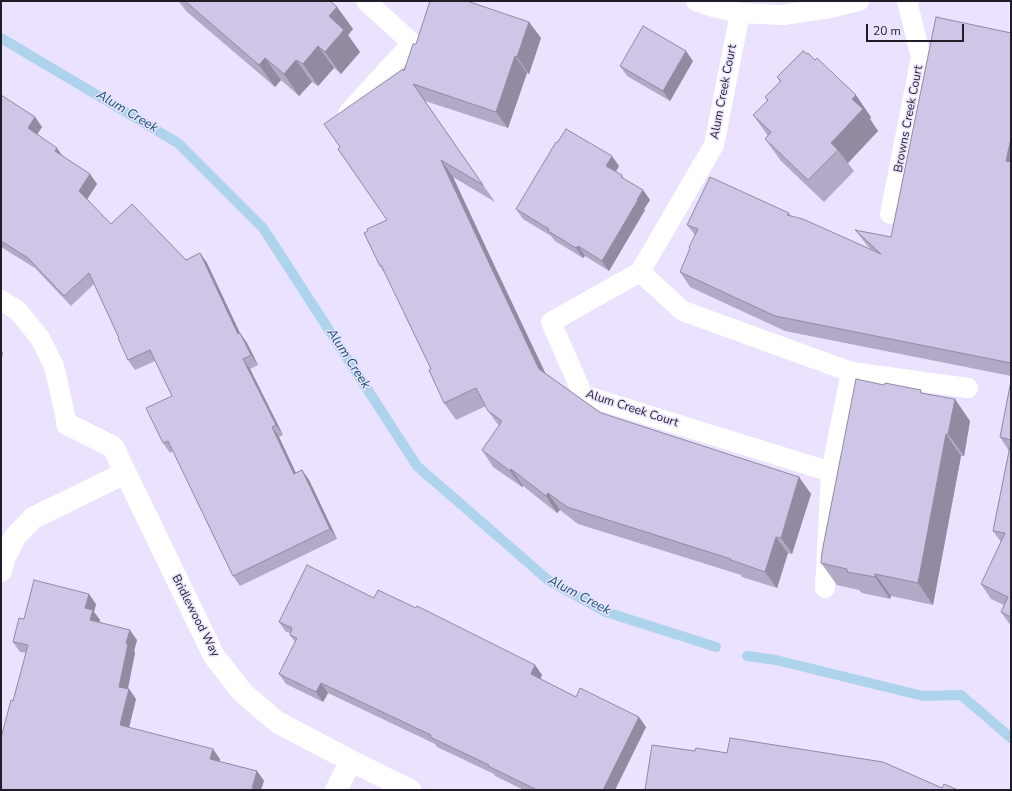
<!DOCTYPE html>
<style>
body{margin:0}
#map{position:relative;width:1012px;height:791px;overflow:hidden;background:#eae2fe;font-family:"Nunito Sans",sans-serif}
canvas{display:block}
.frame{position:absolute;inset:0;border:2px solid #201c28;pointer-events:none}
.scale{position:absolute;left:866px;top:24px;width:98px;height:18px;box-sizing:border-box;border:2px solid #201c28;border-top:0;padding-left:5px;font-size:12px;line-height:14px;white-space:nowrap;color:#201c28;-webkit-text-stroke:3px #eae2fe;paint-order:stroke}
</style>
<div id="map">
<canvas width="1012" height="791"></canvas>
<div class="frame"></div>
<div class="scale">20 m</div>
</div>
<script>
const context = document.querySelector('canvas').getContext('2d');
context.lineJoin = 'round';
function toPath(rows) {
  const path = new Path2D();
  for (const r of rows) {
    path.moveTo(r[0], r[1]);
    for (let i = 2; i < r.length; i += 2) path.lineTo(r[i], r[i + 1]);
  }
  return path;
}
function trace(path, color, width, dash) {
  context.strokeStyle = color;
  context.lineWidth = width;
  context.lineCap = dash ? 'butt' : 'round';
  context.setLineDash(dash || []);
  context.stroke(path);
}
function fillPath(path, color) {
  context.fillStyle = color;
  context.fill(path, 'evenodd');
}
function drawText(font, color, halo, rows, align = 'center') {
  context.font = font + ' "Nunito Sans",sans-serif';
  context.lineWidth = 3;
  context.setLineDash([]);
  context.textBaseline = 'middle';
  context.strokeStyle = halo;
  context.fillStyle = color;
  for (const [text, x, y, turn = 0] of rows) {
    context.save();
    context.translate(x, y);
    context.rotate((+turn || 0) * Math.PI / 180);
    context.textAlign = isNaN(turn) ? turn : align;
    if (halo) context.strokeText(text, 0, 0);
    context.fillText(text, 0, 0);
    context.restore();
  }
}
trace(toPath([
 [1,38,178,143,263,228,417,466,548,580,606,612,716,647],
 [747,656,776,660,923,696,961,695,1011,738]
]), '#aed4ed', 10);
trace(toPath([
 [696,1,713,7,740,13,783,15,830,8,859,1],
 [740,13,714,145,640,272,551,322,583,395,831,472],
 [348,113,412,43,366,1],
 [890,214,921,57,907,1],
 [640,272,683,311,851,372,968,388],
 [1,300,18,311,40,338,54,366,67,424],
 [825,588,831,472,851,372]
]), '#fff', 20);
trace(toPath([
 [67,424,113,447,214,656,243,693,277,722,351,761,410,790],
 [1,571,4,559,15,537,33,518,125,473],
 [336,790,351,761]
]), '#fff', 22);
fillPath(toPath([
 [177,1,330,1,337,7,353,29,348,35,360,52,341,74,334,68,318,86,312,82,299,96,281,80,275,87,186,11,181,4],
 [529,22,541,38,529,74,527,73,508,128,425,101,495,202,453,177,495,267,545,373,601,413,799,477,811,494,792,554,788,553,777,588,742,577,741,575,578,524,560,510,557,513,523,486,522,487,493,467,482,450,499,426,488,411,486,406,456,420,444,403,431,369,386,275,380,266,387,220,340,147,404,71,416,44],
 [1011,33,1011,376,785,331,690,287,680,272,690,249,689,247,695,235,687,225,789,213,791,216,871,250,866,244,855,230,891,237],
 [693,61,670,101,627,76,620,66],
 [777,77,871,117,870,119,878,131,848,163,854,171,824,202,781,161,765,139,768,136,753,115,767,101,765,97,780,82],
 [1,95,35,117,42,127,37,134,64,157,90,174,97,184,87,199,111,224,186,260,200,253,207,263,240,333,247,343,258,365,250,369,283,435,279,437,296,473,302,470,309,480,337,539,240,586,233,576,173,451,170,453,163,443,172,396,155,361,135,370,128,360,119,338,94,284,71,306,35,268,1,247],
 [619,166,616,172,622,175,624,179,643,190,650,200,644,209,645,210,609,271,585,256,583,258,555,241,551,236,523,219,516,209],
 [1011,381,1011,626,1001,612,1004,605,991,599,981,584,1001,542,993,531,1009,451,1000,437],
 [884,385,923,393,970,421,964,456,961,456,933,605,891,596,890,599,862,593,859,590,837,585,821,563],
 [374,598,535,665,542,675,540,679,576,697,646,727,615,790,524,790,495,776,494,774,437,747,435,744,328,693,323,702,286,684,279,674,295,642,290,635,290,633,286,632,279,622],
 [96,604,94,612,100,620,99,622,137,640,134,651,135,653,128,689,129,689,136,699,129,728,220,759,219,762,257,771,264,781,13,701,26,653,20,652,13,642,24,619]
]), '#b2a9c6');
fillPath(toPath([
 [337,7,353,29,348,35,360,52,341,74,325,52,329,16],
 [529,22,541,38,529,74,517,57],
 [318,46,334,68,318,86,303,64],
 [686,51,693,61,670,101,663,91],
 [515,56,527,73,508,128,496,112],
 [265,58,281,80,275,87,259,65],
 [296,60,312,82,299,96,284,74],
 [856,95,871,117,870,119,878,131,848,163,838,150,831,143,852,99],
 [35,117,42,127,35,138,28,128],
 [1011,138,1011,168,1006,161],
 [57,148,64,158,55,151],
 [612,156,619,166,613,176,606,166],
 [441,160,453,177,495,267,551,385,539,369,483,250],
 [90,174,97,184,86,201,79,191],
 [643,190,650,200,644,209,645,210,609,271,602,261],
 [578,246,585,256,583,258,576,248],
 [200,253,207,263,245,344,238,334],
 [240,333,247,343,258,365,251,355],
 [1,350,3,353,1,361],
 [243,359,250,369,283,435,276,425],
 [955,399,970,421,964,456,948,434],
 [272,427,279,437,301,484,294,474],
 [946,434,961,456,933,605,918,583],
 [511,469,523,486,522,487,510,471],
 [302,470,309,480,337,539,330,529],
 [799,477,811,494,792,554,781,538],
 [548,493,560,510,557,513,546,496],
 [776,537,788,553,777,588,765,572],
 [875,574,891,596,890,599,875,577],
 [89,594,96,604,94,612,100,620,97,630,90,620,85,608],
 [130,630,137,640,134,651,135,653,126,697,119,687,126,643],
 [535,665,542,675,538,684,531,674],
 [321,683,328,693,323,702,316,692],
 [129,689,136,699,127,735,120,725],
 [639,717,646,727,615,790,603,790],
 [213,749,220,759,217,769,210,759],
 [257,771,264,781,261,790,254,790,252,788]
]), '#918aa1');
const building = toPath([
 [185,1,330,1,337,7,329,16,344,30,325,52,318,46,303,64,296,60,284,74,265,58,259,65,185,1],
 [430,1,467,1,529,22,517,57,515,56,496,112,413,84,483,185,441,160,483,250,539,369,601,413,799,477,781,538,776,537,765,572,731,560,731,559,567,507,548,493,546,496,511,469,510,471,482,450,502,421,488,411,476,388,444,403,429,370,431,369,381,265,380,266,364,233,368,231,367,229,387,220,338,149,340,147,324,124,403,69,404,71,413,44,416,44,430,1],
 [936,17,1011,33,1011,138,1006,161,1011,162,1011,363,775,316,680,272,690,248,689,247,698,229,687,225,710,177,789,213,787,215,803,219,881,254,855,230,891,237,936,17],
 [643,26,686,51,663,91,620,66,643,26],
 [803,51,807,54,808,53,815,60,817,58,856,95,852,99,863,109,831,143,838,150,808,180,765,139,771,132,753,115,768,100,765,97,781,81,777,77,803,51],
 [1,95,35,117,28,128,57,148,55,151,90,174,79,191,111,224,132,204,186,260,200,253,238,334,240,333,251,355,243,359,276,425,272,427,294,474,302,470,330,529,233,576,168,441,163,443,146,408,172,396,150,350,128,360,118,338,119,338,89,273,64,296,28,258,1,241,1,95],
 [566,129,612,156,606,166,622,175,621,177,643,190,637,200,638,200,602,261,578,246,576,248,548,231,549,229,516,209,556,142,557,143,566,129],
 [856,379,884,385,885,383,921,390,921,393,955,399,948,434,946,434,918,583,875,574,875,577,847,572,847,569,821,563,822,552,856,379],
 [1011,381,1011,440,1000,437,1011,381],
 [1011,441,1011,617,1001,612,1008,597,981,584,1005,533,993,531,1011,441],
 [307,565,374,598,378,590,416,608,417,606,535,665,531,674,576,697,580,688,639,717,603,790,537,790,488,766,489,765,430,737,431,735,321,683,316,692,279,674,297,638,290,635,292,628,279,622,307,565],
 [34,580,89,594,85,608,93,610,90,620,130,630,126,643,128,644,119,687,129,689,120,725,213,749,210,759,257,771,252,788,255,789,255,790,1,790,1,738,11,700,13,701,28,645,13,642,19,618,24,619,34,580],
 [730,738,883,762,942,788,944,784,958,790,645,790,652,745,695,751,696,748,727,753,730,738]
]);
fillPath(building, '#cfc5e6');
trace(building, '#918aa1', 1);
drawText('12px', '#201c28', '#eae2fe', [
 ["Alum Creek Court",724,92,-79],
 ["Browns Creek Court",909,119,-79],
 ["Alum Creek Court",632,409,18],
 ["Bridlewood Way",195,616,63]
]);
drawText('italic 13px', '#0f5172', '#eae2fe', [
 ["Alum Creek",127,112,31],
 ["Alum Creek",348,359,57],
 ["Alum Creek",579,596,28]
]);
</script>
